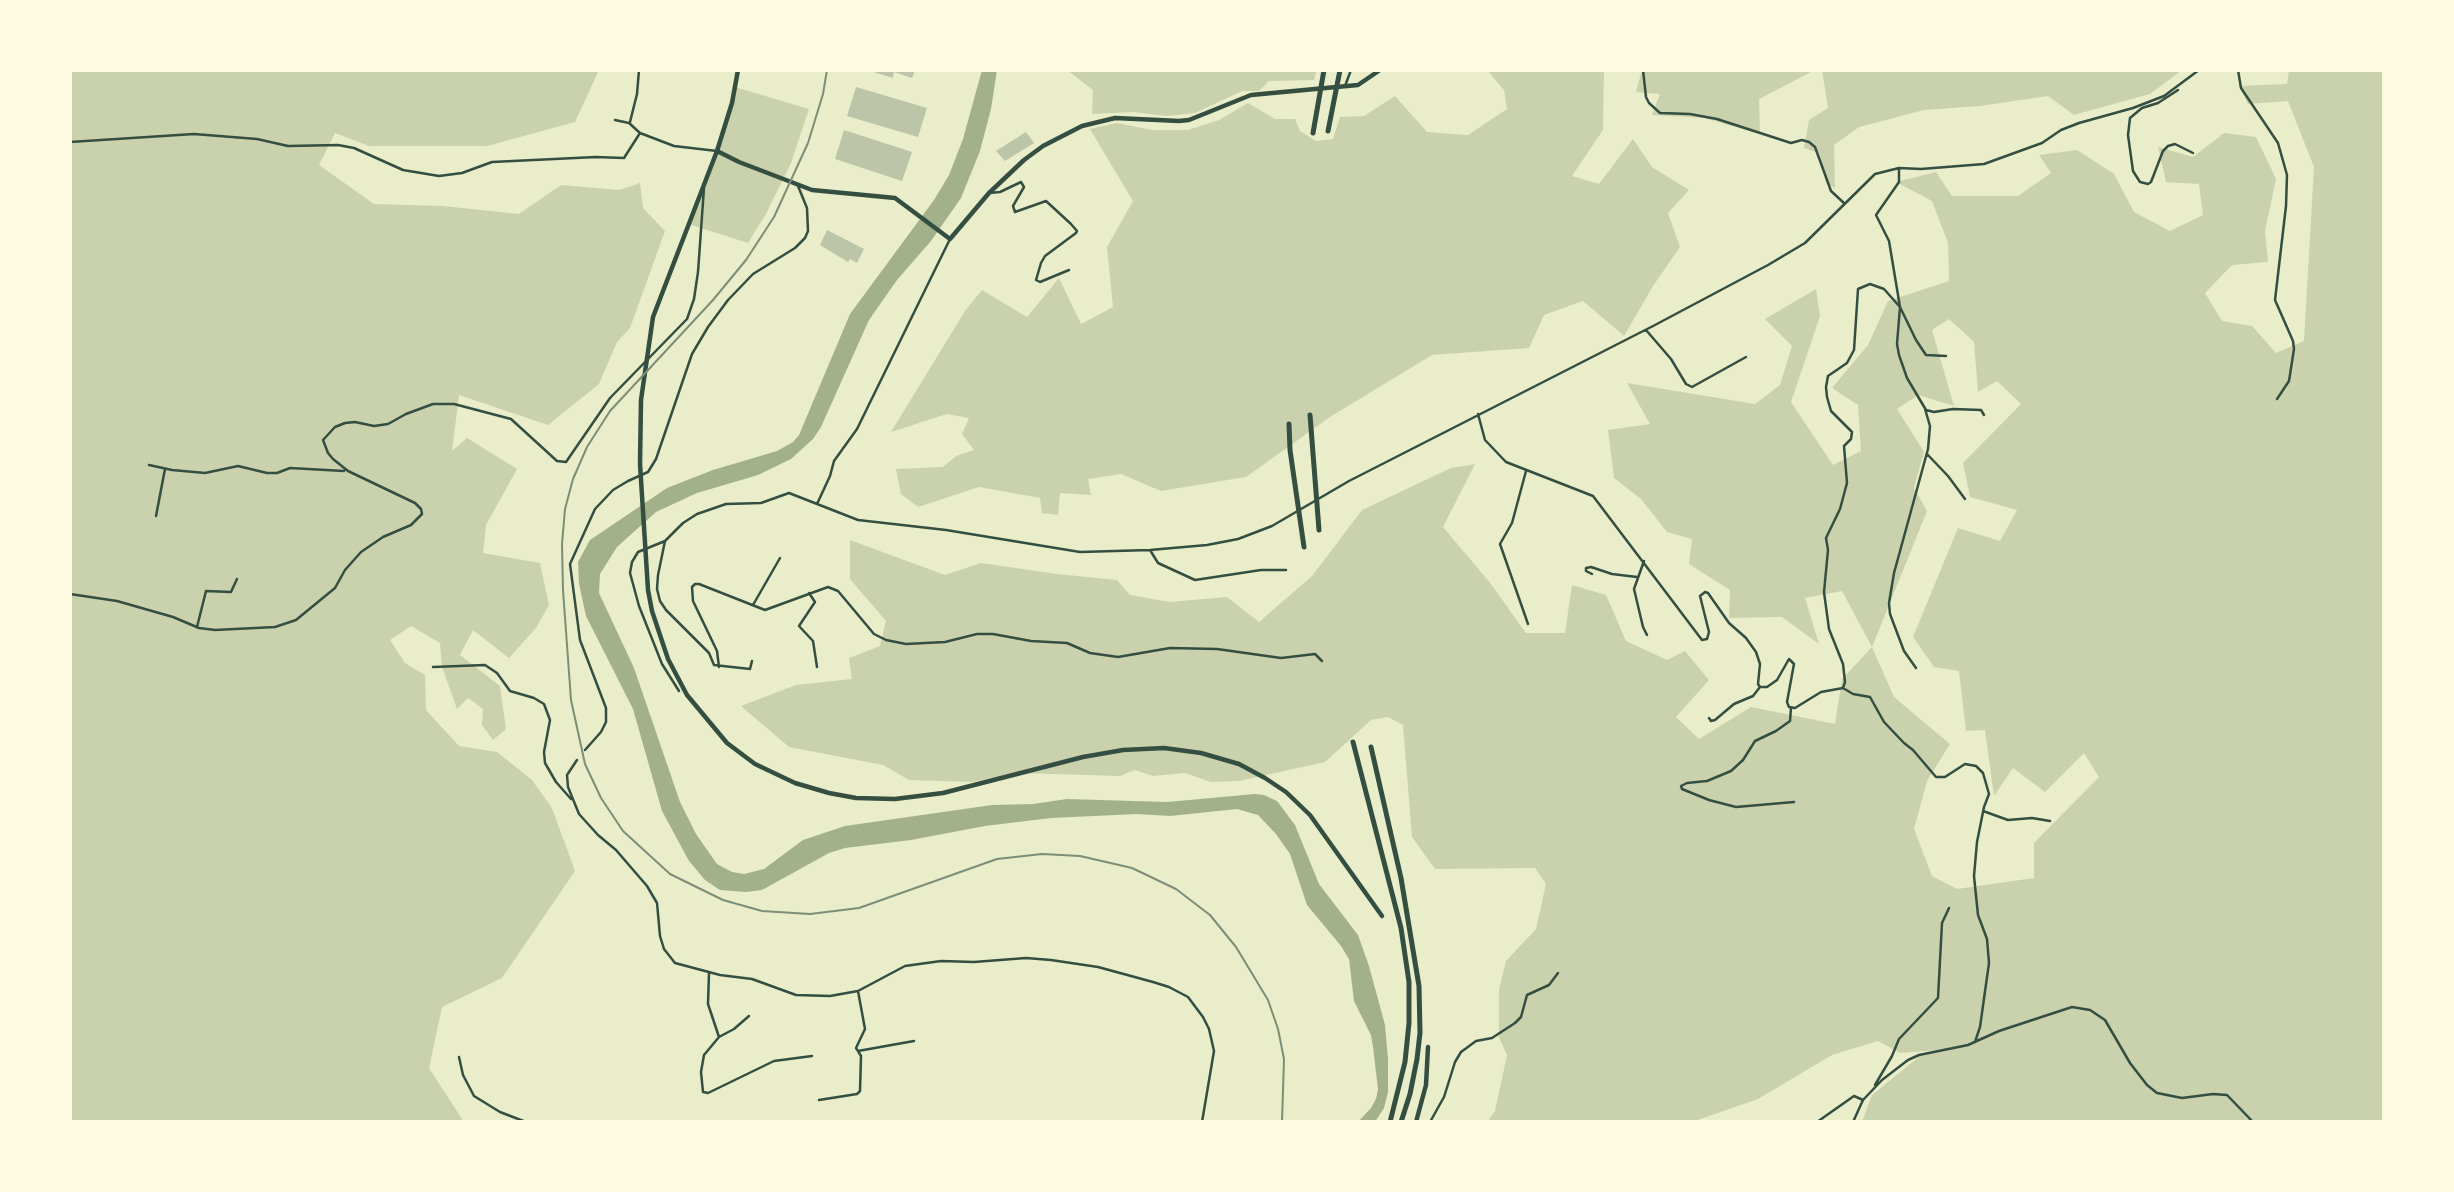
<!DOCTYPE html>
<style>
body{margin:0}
#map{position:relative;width:2454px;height:1192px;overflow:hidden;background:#e9edc9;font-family:Arial,sans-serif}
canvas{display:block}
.frame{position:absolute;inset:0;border:72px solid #fefae0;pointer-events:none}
</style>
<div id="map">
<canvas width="2454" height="1192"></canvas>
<div class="frame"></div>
</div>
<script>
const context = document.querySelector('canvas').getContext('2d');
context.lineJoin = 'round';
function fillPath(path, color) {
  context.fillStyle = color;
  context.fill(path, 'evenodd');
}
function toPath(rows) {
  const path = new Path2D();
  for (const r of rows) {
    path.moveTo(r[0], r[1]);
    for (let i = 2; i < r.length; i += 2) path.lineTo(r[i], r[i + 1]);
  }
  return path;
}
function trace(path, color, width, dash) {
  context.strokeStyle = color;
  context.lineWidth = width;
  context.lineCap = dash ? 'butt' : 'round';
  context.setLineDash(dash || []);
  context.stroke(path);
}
fillPath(toPath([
 [70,70,599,70,575,122,487,146,369,146,335,133,319,165,374,204,443,206,519,214,561,185,619,190,640,183,643,208,665,231,630,328,617,342,599,384,548,425,459,395,452,451,467,438,517,469,486,525,483,553,540,563,549,605,536,628,509,658,473,630,460,655,500,686,506,729,493,740,482,725,483,709,468,698,457,709,442,667,440,643,411,626,390,640,405,663,425,675,426,710,459,746,497,752,532,780,552,808,575,871,502,978,442,1007,429,1068,464,1122,70,1122],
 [1067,70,1317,70,1314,80,1269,81,1259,91,1242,91,1195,113,1167,116,1133,112,1092,114,1093,90],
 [1487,70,1604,70,1603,130,1572,176,1599,184,1633,139,1652,167,1689,190,1668,213,1680,247,1653,286,1624,336,1583,301,1544,315,1529,348,1432,355,1330,417,1246,477,1161,491,1121,474,1088,479,1091,495,1060,493,1058,515,1042,513,1040,498,979,487,918,507,901,494,896,469,943,467,956,456,974,450,962,434,969,418,947,414,891,432,965,311,982,290,1027,317,1059,278,1081,324,1113,307,1107,247,1133,201,1090,129,1117,123,1152,130,1188,130,1219,120,1248,103,1275,119,1295,119,1300,131,1316,141,1333,139,1340,117,1364,116,1395,96,1427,132,1468,135,1507,109,1504,90],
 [1642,70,1815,70,1759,99,1760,134,1704,118,1652,115,1660,94,1636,92],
 [1822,70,2182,70,2150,94,2074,115,2048,96,1980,106,1924,110,1859,127,1834,145,1835,188,1826,183,1819,153,1804,148,1809,120,1828,108],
 [2289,70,2384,70,2384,1122,1862,1122,1872,1095,1920,1056,1951,1049,1900,1053,1878,1041,1832,1055,1758,1099,1692,1122,1487,1122,1495,1111,1507,1055,1499,1037,1499,990,1506,961,1536,929,1546,884,1535,868,1435,869,1412,837,1403,725,1388,717,1371,720,1325,762,1239,781,1211,782,1185,773,1153,776,1135,770,1120,776,1018,773,972,782,909,780,883,765,789,747,741,706,796,685,852,679,849,658,880,646,886,621,850,579,850,540,945,575,981,563,1057,574,1117,580,1130,595,1170,602,1227,597,1259,622,1312,576,1362,510,1451,468,1475,464,1443,527,1491,584,1526,633,1565,633,1572,585,1606,595,1626,641,1667,660,1685,651,1709,680,1676,717,1699,739,1751,707,1835,724,1842,679,1872,647,1842,591,1805,598,1819,644,1782,617,1729,618,1730,590,1689,564,1692,539,1667,532,1641,499,1614,478,1608,430,1650,424,1627,383,1755,404,1780,385,1792,346,1765,319,1816,289,1820,316,1791,402,1833,465,1861,451,1858,405,1832,388,1868,345,1888,301,1949,281,1948,243,1932,201,1896,182,1936,172,1952,196,2018,196,2051,173,2039,155,2077,150,2114,174,2134,212,2170,231,2203,215,2199,184,2166,182,2158,147,2193,157,2224,133,2256,137,2276,179,2265,231,2268,262,2232,265,2205,293,2222,321,2252,326,2276,353,2304,341,2314,167,2288,101,2248,104,2239,86,2287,84],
 [1949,319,1974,342,1978,392,1997,381,2021,404,1963,463,1970,497,2017,510,2000,541,1958,528,1913,637,1934,667,1959,671,1966,731,1985,730,1994,796,2013,768,2045,792,2084,753,2099,777,2034,843,2034,878,1957,889,1932,876,1914,829,1927,781,1950,744,1894,697,1872,647,1927,511,1914,488,1924,452,1897,409,1918,395,1954,406,1932,330],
 [735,87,809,109,791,163,766,214,748,243,688,224,705,184]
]), '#cad2ad');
fillPath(toPath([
 [982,70,997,70,991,109,980,151,961,198,931,241,897,280,869,320,821,427,813,439,791,459,758,475,697,493,656,512,617,547,600,574,599,593,634,668,680,802,696,834,717,864,732,872,744,874,764,869,803,840,845,826,992,805,1033,804,1067,799,1167,802,1255,794,1264,795,1277,801,1295,825,1319,884,1358,935,1369,966,1385,1025,1388,1059,1388,1092,1384,1108,1375,1122,1358,1122,1371,1108,1376,1099,1378,1089,1373,1047,1371,1035,1354,1001,1349,959,1341,946,1307,905,1290,854,1276,834,1258,815,1237,809,1170,816,1137,814,1051,818,985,826,911,840,845,848,829,853,762,890,746,892,720,890,705,880,689,861,662,811,633,709,586,616,579,584,578,562,590,540,667,488,713,470,777,451,793,442,799,435,850,314,934,200,949,175,963,139]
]), '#a3b18a');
fillPath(toPath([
 [915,70,912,78,894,72,893,78,870,71],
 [856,87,927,108,918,137,847,116],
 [844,130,912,152,902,181,835,159],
 [1026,132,1034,143,1005,161,996,151],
 [827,230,864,249,857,263,850,259,848,262,820,245]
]), '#bcc5a7');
trace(toPath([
 [1643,70,1646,97,1649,103,1660,113,1690,114,1717,119,1791,143,1802,140,1809,142,1815,147,1831,191,1845,204],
 [2238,70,2241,88,2278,143,2287,175,2286,206,2275,300,2293,341,2294,349,2289,381,2277,399],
 [1345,86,1351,70],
 [2178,90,2158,103,2142,108,2130,118,2128,135,2133,171,2140,182,2148,184,2151,182,2163,151,2168,146,2175,144,2193,153],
 [615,120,629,123,640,133,674,146,717,151],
 [630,122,637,94,639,70],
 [70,142,194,134,257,139,288,146,338,145,354,148,403,170,439,176,462,173,492,162,596,157,624,158,640,133],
 [1899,168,1899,182,1876,215,1889,241,1900,307,1916,340,1926,355,1946,356],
 [989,193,1000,192,1021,182,1024,187,1013,206,1015,212,1046,201,1071,224,1077,231,1076,233,1045,256,1041,263,1036,280,1040,282,1069,270],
 [1646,330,1671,359,1686,384,1692,387,1746,357],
 [1478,414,1485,440,1506,462,1593,496,1702,640,1707,639,1709,632,1700,596,1705,592,1708,593,1729,623,1746,638,1756,652,1760,664,1758,684,1760,687,1767,687,1777,680,1789,659,1794,664,1787,702,1789,707,1795,708,1821,692,1843,688,1853,694,1870,697,1884,722,1904,743,1913,750,1936,777,1945,777,1965,764,1976,766,1983,773,1989,794,1984,807,1977,842,1974,876,1978,915,1987,939,1989,963,1980,1027,1975,1042],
 [1927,454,1948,476,1965,499],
 [149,465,172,470,205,473,238,466,267,473,277,473,290,468,344,471],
 [1526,471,1512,523,1500,544,1528,624],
 [817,504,830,476,834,461,857,429,950,239],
 [156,516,165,469],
 [665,541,658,575,657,589,660,601,666,610,709,653,714,665,750,669,752,661],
 [1150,550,1158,563,1195,580,1261,570,1286,570],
 [1644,561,1634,589,1643,627,1647,635],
 [1592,574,1586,571,1586,568,1591,567,1612,574,1637,577],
 [809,593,815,602,799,626,813,641,817,667],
 [70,594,117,601,173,617,199,628,215,630,275,627,296,620,335,588,345,570,361,552,383,537,411,525,422,514,421,509,415,503,348,471,333,459,328,453,323,440,335,427,345,423,355,422,374,426,388,424,406,414,433,404,454,404,511,419,557,461,566,462,610,398,687,319,694,299,698,272,704,188],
 [753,605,780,558],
 [197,627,206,591,231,592,237,579],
 [433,667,485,665,497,673,510,691,534,698,544,704,550,720,544,752,545,763,556,782,571,799],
 [719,667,717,651,693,601,692,587,695,584,699,584,765,610,828,587,838,591,874,634,886,640,906,644,945,642,977,634,993,634,1031,641,1067,643,1090,653,1118,657,1170,648,1217,649,1281,658,1315,654,1322,661],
 [1916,668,1904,651,1890,614,1889,603,1894,573,1928,449,1930,426,1925,409],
 [1843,688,1845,682,1843,664,1829,629,1824,592,1828,550,1826,538,1840,509,1847,483,1844,446,1851,439,1852,432,1831,411,1827,397,1826,387,1828,376,1847,363,1854,350,1858,289,1870,284,1884,289,1900,307,1897,344,1899,355,1907,378,1926,410,1934,412,1953,409,1981,410,1984,415],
 [679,691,662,664,639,606,630,573,632,562,638,552,665,541,683,523,697,514,726,504,761,503,789,493,858,520,946,530,1080,552,1150,550,1207,545,1238,539,1272,526,1349,481,1655,325,1768,265,1805,243,1875,174,1899,168,1921,169,1984,164,2042,143,2061,130,2079,123,2133,108,2164,96,2199,70],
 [1791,708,1790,721,1776,731,1755,741,1743,760,1731,771,1707,781,1687,783,1681,786,1682,789,1709,800,1736,807,1794,802],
 [1709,718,1711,721,1715,720,1734,704,1753,696,1760,687],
 [585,750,601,732,606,722,606,708,580,640,570,564,595,509,613,490,628,481,648,472,656,459,692,354,708,327,728,300,753,274,795,248,805,238,808,231,807,208,798,186],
 [577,760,567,775,568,787,579,814,598,835,616,850,647,886,657,903,660,936,664,949,675,963,720,975,752,979,796,995,830,996,858,991,905,966,941,961,974,962,1026,958,1051,960,1098,967,1153,982,1169,987,1188,997,1203,1017,1209,1029,1214,1051,1202,1122],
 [1983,811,2008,820,2032,818,2050,821],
 [709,973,708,1004,719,1037,704,1055,701,1072,703,1092,708,1093,774,1061,812,1056],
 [858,991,865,1029,856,1048,858,1051,914,1041],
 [719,1037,734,1029,749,1016],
 [459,1057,463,1075,474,1096,500,1112,526,1122],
 [1875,1085,1892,1056,1899,1039,1938,998,1942,923,1949,908],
 [819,1100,857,1094,860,1091,861,1056,858,1051],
 [1430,1122,1444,1097,1455,1062,1461,1052,1476,1041,1492,1038,1515,1023,1521,1017,1527,995,1549,985,1558,973],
 [1817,1122,1854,1096,1863,1100],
 [1853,1122,1863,1100,1882,1080,1908,1060,1919,1055,1968,1045,1999,1031,2072,1007,2090,1010,2105,1020,2130,1063,2147,1085,2157,1093,2182,1098,2213,1094,2227,1095,2253,1122]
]), '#344e41', 2.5);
trace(toPath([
 [717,151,739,162,812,190,895,198,950,239,989,193,1024,160,1043,146,1082,126,1115,118,1179,121,1189,120,1251,95,1358,85,1380,70]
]), '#344e41', 4.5);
trace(toPath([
 [738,70,732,103,717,151,653,317,641,400,640,464,648,590,652,611,668,659,687,695,727,743,755,764,795,783,829,793,856,798,895,799,943,793,1083,757,1123,750,1164,748,1201,753,1239,764,1265,778,1286,792,1310,815,1382,916],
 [1416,1122,1426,1085,1428,1047]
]), '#344e41', 4.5);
trace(toPath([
 [1328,131,1340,70],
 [1313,133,1324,70],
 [1310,415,1319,530],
 [1289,424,1290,450,1304,547],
 [1353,742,1401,928,1409,982,1409,1023,1405,1062,1390,1122],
 [1371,747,1401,878,1419,986,1420,1033,1417,1059,1410,1094,1401,1122]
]), '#344e41', 5);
trace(toPath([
 [827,70,823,94,808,143,774,217,746,260,713,300,610,411,587,447,573,479,565,509,562,544,563,590,571,700,585,764,601,798,623,831,670,874,723,900,762,911,810,914,859,908,997,859,1042,854,1080,856,1132,868,1176,889,1210,915,1236,947,1268,1000,1278,1029,1284,1059,1282,1122]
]), '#7c8e77', 2);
</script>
